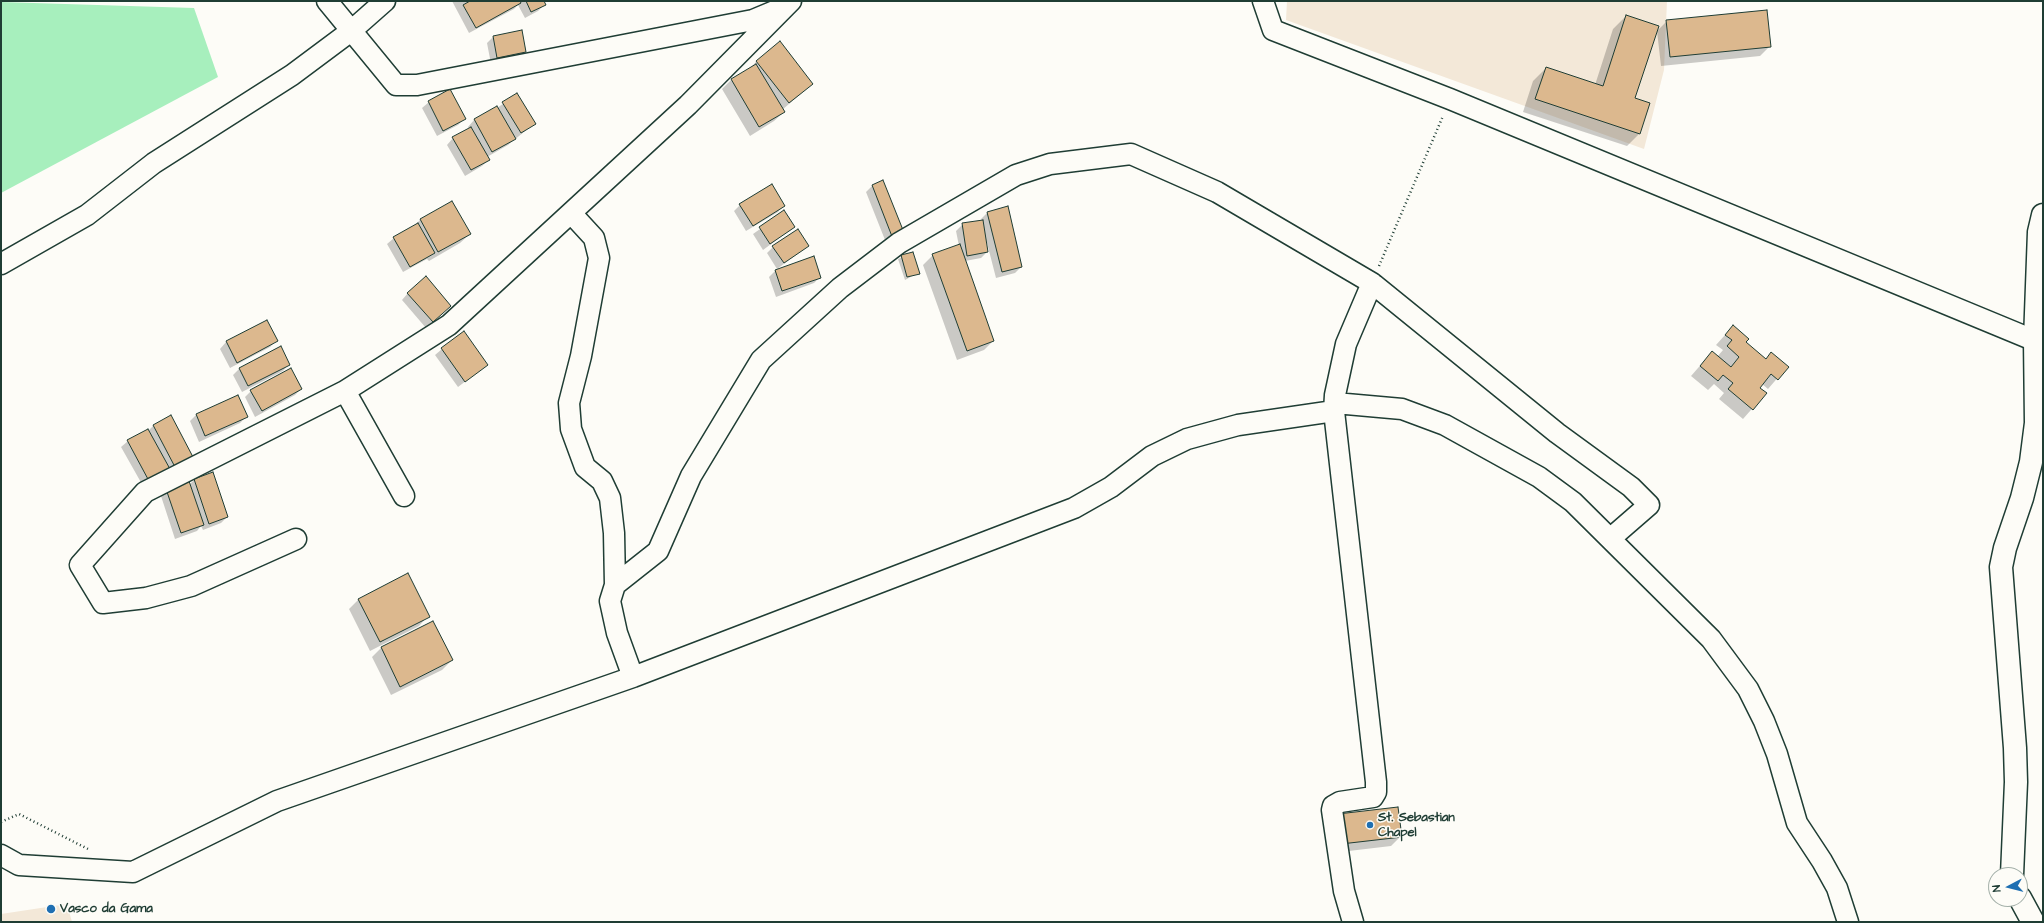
<!DOCTYPE html>
<style>
body{margin:0}
#map{position:relative;width:2044px;height:923px;overflow:hidden;background:#fdfcf7;font-family:"Architects Daughter",sans-serif}
canvas{display:block}
.frame{position:absolute;inset:0;border:2px solid #1f3d34;pointer-events:none}
.north{position:absolute;left:1988px;top:867px;width:40px;height:40px;box-sizing:border-box;background:#fdfcf7;border:1px solid #a4b0a9;border-radius:50%;rotate:263deg;font-size:11px;font-weight:700;line-height:16px;text-align:center;color:#1f3d34}
.north::after{content:'';display:block;margin:auto;width:14px;height:18px;background:#1f6fb2;clip-path:polygon(50% 0,100% 100%,50% 72%,0 100%)}
</style>
<div id="map">
<canvas width="2044" height="923"></canvas>
<div class="frame"></div>
<div class="north">N</div>
</div>
<script>
const context = document.querySelector('canvas').getContext('2d');
context.lineJoin = 'round';
function fillPath(path, color) {
  context.fillStyle = color;
  context.fill(path, 'evenodd');
}
function toPath(rows) {
  const path = new Path2D();
  for (const r of rows) {
    path.moveTo(r[0], r[1]);
    for (let i = 2; i < r.length; i += 2) path.lineTo(r[i], r[i + 1]);
  }
  return path;
}
function trace(path, color, width, dash) {
  context.strokeStyle = color;
  context.lineWidth = width;
  context.lineCap = dash ? 'butt' : 'round';
  context.setLineDash(dash || []);
  context.stroke(path);
}
function drawText(font, color, halo, rows, align = 'center') {
  context.font = font + ' "Architects Daughter",sans-serif';
  context.lineWidth = 3;
  context.setLineDash([]);
  context.textBaseline = 'middle';
  context.strokeStyle = halo;
  context.fillStyle = color;
  for (const [text, x, y, turn = 0] of rows) {
    context.save();
    context.translate(x, y);
    context.rotate((+turn || 0) * Math.PI / 180);
    context.textAlign = isNaN(turn) ? turn : align;
    if (halo) context.strokeText(text, 0, 0);
    context.fillText(text, 0, 0);
    context.restore();
  }
}
fillPath(toPath([
 [1287,1,1667,1,1664,70,1644,149,1286,20],
 [67,904,72,922,1,922,1,914]
]), '#f3e8d8');
fillPath(toPath([
 [1,2,194,8,218,77,1,193]
]), '#a7efbd');
fillPath(toPath([
 [452,1,543,1,545,4,538,11,525,18,518,5,514,9,469,33],
 [1626,16,1634,98,1639,134,1627,146,1523,112,1533,81,1546,68,1595,85,1613,29],
 [1667,21,1770,46,1760,56,1661,66,1657,31],
 [493,37,525,52,519,58,491,64,487,43],
 [757,61,812,84,782,110,784,112,774,121,750,136,722,89,731,80,749,69],
 [517,94,535,123,508,145,487,157,489,160,482,166,465,176,447,145,453,138,469,129,468,127,474,120,497,108],
 [429,102,464,119,458,125,437,136,422,108],
 [872,186,904,234,887,245,866,192],
 [452,202,470,234,460,243,429,261,427,259,403,272,387,244,394,238,413,227,420,220],
 [740,205,784,205,778,212,746,231,734,211],
 [784,212,794,227,763,250,753,234],
 [988,212,1021,267,1015,273,996,278,987,243,986,243,987,252,981,258,965,261,993,341,984,350,957,360,923,265,933,255,959,246,956,231,963,224,982,221,981,219],
 [808,246,777,269,767,253,773,247],
 [912,253,918,273,905,280,898,259],
 [775,271,820,277,814,283,776,297,769,277],
 [408,293,444,312,426,328,402,300],
 [266,322,276,341,270,347,230,368,220,349,226,342],
 [1733,326,1745,342,1765,360,1771,354,1787,367,1768,389,1762,384,1758,388,1765,394,1743,419,1719,399,1724,393,1714,384,1708,390,1691,376,1712,352,1717,357,1723,350,1716,345],
 [280,347,289,364,283,371,242,392,233,375,239,369],
 [442,349,487,365,458,387,435,355],
 [301,389,295,395,255,417,245,397,251,391],
 [238,397,246,417,240,423,199,442,190,421,196,415],
 [170,417,192,457,143,486,121,447,128,441,148,431,153,426],
 [194,480,227,517,221,523,203,530,201,526,197,531,175,539,161,496,167,490,189,485],
 [358,600,428,616,419,626,370,651,349,609],
 [433,622,452,660,442,670,391,695,372,657,381,648],
 [1329,824,1401,836,1391,846,1332,853]
]), '#0003');
const building = toPath([
 [470,1,520,1,521,3,476,28,463,5,470,1],
 [526,1,544,1,546,5,531,12,526,1],
 [1767,10,1771,47,1670,57,1666,20,1767,10],
 [1626,15,1659,26,1635,98,1650,103,1640,134,1535,99,1546,67,1603,86,1626,15],
 [522,30,526,52,497,58,493,36,522,30],
 [780,41,813,84,789,103,756,61,780,41],
 [756,64,785,112,759,127,731,79,756,64],
 [450,89,466,119,443,131,428,101,450,89],
 [517,93,536,124,521,133,502,102,517,93],
 [497,106,516,139,492,152,474,119,497,106],
 [471,127,490,160,471,170,452,137,471,127],
 [883,180,905,235,893,239,872,185,883,180],
 [772,184,785,206,753,226,739,204,772,184],
 [452,201,471,234,438,252,420,219,452,201],
 [1008,206,1022,267,1002,272,987,212,1008,206],
 [784,210,795,227,770,244,759,227,784,210],
 [983,220,988,252,967,256,962,223,983,220],
 [418,223,435,253,410,267,393,237,418,223],
 [798,229,809,246,784,263,772,246,798,229],
 [960,244,994,341,967,351,932,254,960,244],
 [913,252,920,274,907,277,901,255,913,252],
 [814,256,821,278,782,291,775,270,814,256],
 [426,276,451,306,433,322,407,293,426,276],
 [267,320,278,341,237,363,226,341,267,320],
 [1733,325,1749,339,1746,342,1766,359,1771,352,1789,367,1778,380,1771,374,1760,388,1767,393,1753,410,1728,389,1733,383,1723,375,1718,381,1700,366,1712,351,1731,367,1739,357,1727,346,1732,340,1725,335,1733,325],
 [464,331,488,365,465,382,441,348,464,331],
 [281,346,290,365,248,386,239,368,281,346],
 [291,368,302,389,262,411,250,390,291,368],
 [238,395,248,417,205,436,196,414,238,395],
 [171,415,193,457,175,467,153,425,171,415],
 [148,429,170,469,149,481,127,440,148,429],
 [213,472,228,517,209,524,194,479,213,472],
 [189,481,204,525,181,533,166,489,189,481],
 [408,573,430,617,380,642,358,599,408,573],
 [433,621,453,660,400,687,381,647,433,621],
 [1398,807,1402,837,1341,844,1338,814,1398,807]
]);
fillPath(building, '#dcb88e');
trace(building, '#1f3d34', 1);
const minor = toPath([
 [327,1,396,85,417,85,753,20,777,10],
 [1263,1,1273,30,1450,99,2043,344],
 [571,213,594,238,599,258,581,356,569,403,571,429,585,467,602,481,610,498,614,533,615,585,610,601,617,633,633,677],
 [1,264,87,215,154,163,292,75,351,31,385,1],
 [345,391,404,496],
 [1335,403,1402,409,1445,425,1539,477,1573,502,1711,639,1748,689,1764,721,1777,754,1797,823,1822,861,1837,888,1848,922],
 [1334,411,1335,395,1346,344,1372,283],
 [296,539,191,586,146,598,103,603,80,565,145,492,345,391,449,325,688,105,791,1],
 [615,585,658,551,691,476,761,360,840,288,899,243,1016,175,1050,164,1131,154,1217,192,1372,283,1557,433,1631,487,1649,505,1611,538],
 [1,855,19,865,133,872,277,801,633,677,1074,508,1111,487,1152,456,1187,439,1238,425,1334,411,1376,782,1376,792,1373,797,1340,802,1333,806,1332,810,1344,891,1353,922]
]);
const tertiary = toPath([
 [2012,875,2016,782,2015,748,2001,567,2005,548,2022,498,2031,462,2036,423,2035,340,2039,232,2043,215],
 [2020,898,2033,922]
]);
trace(minor, '#1f3d34', 23);
trace(tertiary, '#1f3d34', 25);
trace(toPath([
 [1379,266,1443,116],
 [1,822,19,814,90,850]
]), '#1f3d34', 2.5, [1, 3]);
trace(minor, '#fdfcf7', 20);
trace(tertiary, '#fdfcf7', 22);
for (const [x, y, r, color] of [
 [1370,825,4,"#1f6fb2"],
 [51,909,5,"#1f6fb2"]
]) {
  const dot = new Path2D();
  dot.arc(x, y, r, 0, 2 * Math.PI);
  context.fillStyle = color;
  context.fill(dot);
  trace(dot, '#fdfcf7', 1.5);
}
drawText('bold 13px', '#1f3d34', '#fdfcf7', [
 ["St. Sebastian",1378,818],
 ["Chapel",1378,833],
 ["Vasco da Gama",60,909]
], 'left');
</script>
